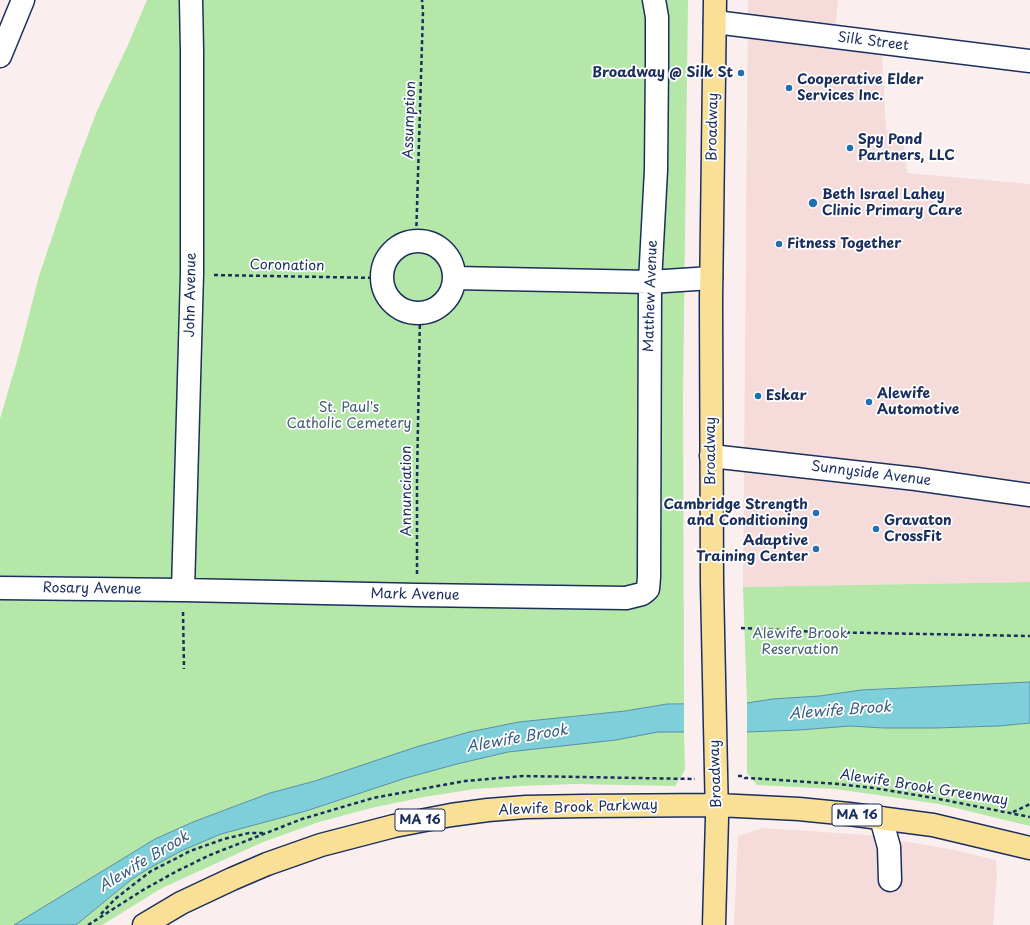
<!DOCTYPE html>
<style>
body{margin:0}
canvas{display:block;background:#faefee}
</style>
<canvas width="1030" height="925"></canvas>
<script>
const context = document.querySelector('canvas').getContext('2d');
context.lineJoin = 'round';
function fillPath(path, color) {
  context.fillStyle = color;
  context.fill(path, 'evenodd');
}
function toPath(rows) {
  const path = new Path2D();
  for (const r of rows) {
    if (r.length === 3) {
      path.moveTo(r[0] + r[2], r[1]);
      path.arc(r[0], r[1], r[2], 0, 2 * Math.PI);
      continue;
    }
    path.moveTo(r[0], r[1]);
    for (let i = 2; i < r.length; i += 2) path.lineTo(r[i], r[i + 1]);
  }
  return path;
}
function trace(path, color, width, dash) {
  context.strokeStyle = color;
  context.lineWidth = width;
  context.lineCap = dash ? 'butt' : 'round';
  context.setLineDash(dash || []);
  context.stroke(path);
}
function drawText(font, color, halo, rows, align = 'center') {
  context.font = font + ' "Playpen Sans",sans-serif';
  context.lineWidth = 3.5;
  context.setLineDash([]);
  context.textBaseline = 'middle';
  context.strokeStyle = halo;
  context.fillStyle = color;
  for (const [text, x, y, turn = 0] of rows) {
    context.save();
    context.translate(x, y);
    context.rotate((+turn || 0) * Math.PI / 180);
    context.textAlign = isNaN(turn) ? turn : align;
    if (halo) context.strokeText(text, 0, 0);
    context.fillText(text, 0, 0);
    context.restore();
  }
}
fillPath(toPath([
 [748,0,838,0,834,46,882,52,886,130,903,136,907,173,1030,184,1030,582,743,587],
 [763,828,868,835,954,850,996,860,997,875,993,925,734,925,738,836]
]), '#f5dbda');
fillPath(toPath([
 [147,0,688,0,683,394,684,703,667,704,625,711,572,716,453,736,315,781,270,793,193,822,155,839,14,925,0,925,0,419,19,354,39,276,75,169,97,111,127,47],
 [1030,582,1030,682,861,690,820,696,772,699,747,703,743,587],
 [1030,723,1030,826,939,804,878,795,835,789,757,785,747,773,747,732,799,730,850,726,884,728,935,728,998,726],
 [658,732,684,732,685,770,675,786,575,784,520,786,475,789,424,797,371,808,319,822,263,842,162,888,102,925,76,925,132,879,148,869,181,851,221,834,306,811,406,778,457,764,508,752,616,740]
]), '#b4e7a8');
const water = toPath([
 [1030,682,1030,723,998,726,935,728,884,728,850,726,799,730,747,732,658,732,616,740,508,752,457,764,406,778,306,811,221,834,181,851,148,869,132,879,76,925,14,925,155,839,193,822,270,793,315,781,416,747,469,732,519,722,625,711,667,704,747,703,772,699,820,696,861,690,1030,682]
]);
fillPath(water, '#7fcfda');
trace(water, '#578fa8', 1);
fillPath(toPath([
 [684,701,747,701,747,734,684,734]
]), '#faefee');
const minor = toPath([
 [715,22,1030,61],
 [0,56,23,0],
 [418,277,36],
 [455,278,650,282,711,278],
 [711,456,916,479,1030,495],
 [0,588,183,590,417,595,626,598,642,594,646,591,648,589,649,577,650,282,656,170,657,62,657,17,654,0],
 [183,590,192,274,192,51,191,0],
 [881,818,889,847,890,880]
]);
const major = toPath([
 [144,925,181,903,232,879,267,864,321,845,394,826,451,815,488,810,526,807,583,806,717,805,799,809,849,814,933,825,1030,848],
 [714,925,717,818,712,584,711,301,715,0]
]);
trace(minor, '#1b2f5e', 25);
trace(major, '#1b2f5e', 25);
trace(toPath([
 [416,240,423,11,422,0],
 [214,275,381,278],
 [417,574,417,479,420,314],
 [183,612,184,669],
 [741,628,819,632,1030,636],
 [738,776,743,776,745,778,749,778,838,784,874,788,934,798,1030,817],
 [1013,812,1030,804],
 [101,914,115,899,151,871,175,859,190,851,224,839,249,833,263,833],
 [88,925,143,890,177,871,210,855,302,819,373,798,465,781,523,776,695,779]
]), '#1b2f5e', 2.5, [4, 3]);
trace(minor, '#fff', 22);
trace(major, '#fadf96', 22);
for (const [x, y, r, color] of [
 [741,73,4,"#1f6fb2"],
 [789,88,4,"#1f6fb2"],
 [850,148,4,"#1f6fb2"],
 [813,203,5,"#1f6fb2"],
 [779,244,4,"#1f6fb2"],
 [758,396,4,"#1f6fb2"],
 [869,402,4,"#1f6fb2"],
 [816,513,4,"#1f6fb2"],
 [876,529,4,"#1f6fb2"],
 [816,549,4,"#1f6fb2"]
]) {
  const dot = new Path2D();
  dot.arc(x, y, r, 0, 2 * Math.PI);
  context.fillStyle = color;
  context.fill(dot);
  trace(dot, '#fff', 1.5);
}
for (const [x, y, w] of [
 [857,815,50],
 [420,820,50]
]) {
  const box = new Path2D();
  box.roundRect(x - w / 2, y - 11, w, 22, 3);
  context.fillStyle = '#fff';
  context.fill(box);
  trace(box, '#1b2f5e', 1);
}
drawText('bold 13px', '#1b2f5e', null, [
 ["MA 16",857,815],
 ["MA 16",420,820]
]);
drawText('14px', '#1b2f5e', '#fff', [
 ["Silk Street",873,42,7],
 ["Assumption",410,120,-88],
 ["Broadway",713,127,-89],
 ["Coronation",287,266,1],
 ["John Avenue",191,295,-89],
 ["Matthew Avenue",651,296,-88],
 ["Broadway",711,451,-90],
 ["Sunnyside Avenue",871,474,7],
 ["Annunciation",407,491,-90],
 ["Rosary Avenue",92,589,1],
 ["Mark Avenue",415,595,1],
 ["Broadway",716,774,-92],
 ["Alewife Brook Greenway",924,788,9],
 ["Alewife Brook Parkway",578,808,-2]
]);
drawText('bold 14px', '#1b2f5e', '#fff', [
 ["Broadway @ Silk St",733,73,"right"],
 ["Cooperative Elder",797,80],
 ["Services Inc.",797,96],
 ["Spy Pond",858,140],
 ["Partners, LLC",858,156],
 ["Beth Israel Lahey",822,195],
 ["Clinic Primary Care",822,211],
 ["Fitness Together",787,244],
 ["Alewife",877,394],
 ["Automotive",877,410],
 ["Eskar",766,396],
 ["Cambridge Strength",808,505,"right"],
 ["and Conditioning",808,521,"right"],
 ["Gravaton",884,521],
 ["CrossFit",884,537],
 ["Adaptive",808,541,"right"],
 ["Training Center",808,557,"right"]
], 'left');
drawText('14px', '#415d70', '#fff', [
 ["St. Paul's",349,408],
 ["Catholic Cemetery",349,424],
 ["Alewife Brook",800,634],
 ["Reservation",800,650]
]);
drawText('italic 15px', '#395f83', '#fff', [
 ["Alewife Brook",840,711,-4],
 ["Alewife Brook",517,739,-10],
 ["Alewife Brook",144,862,-31]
]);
</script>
